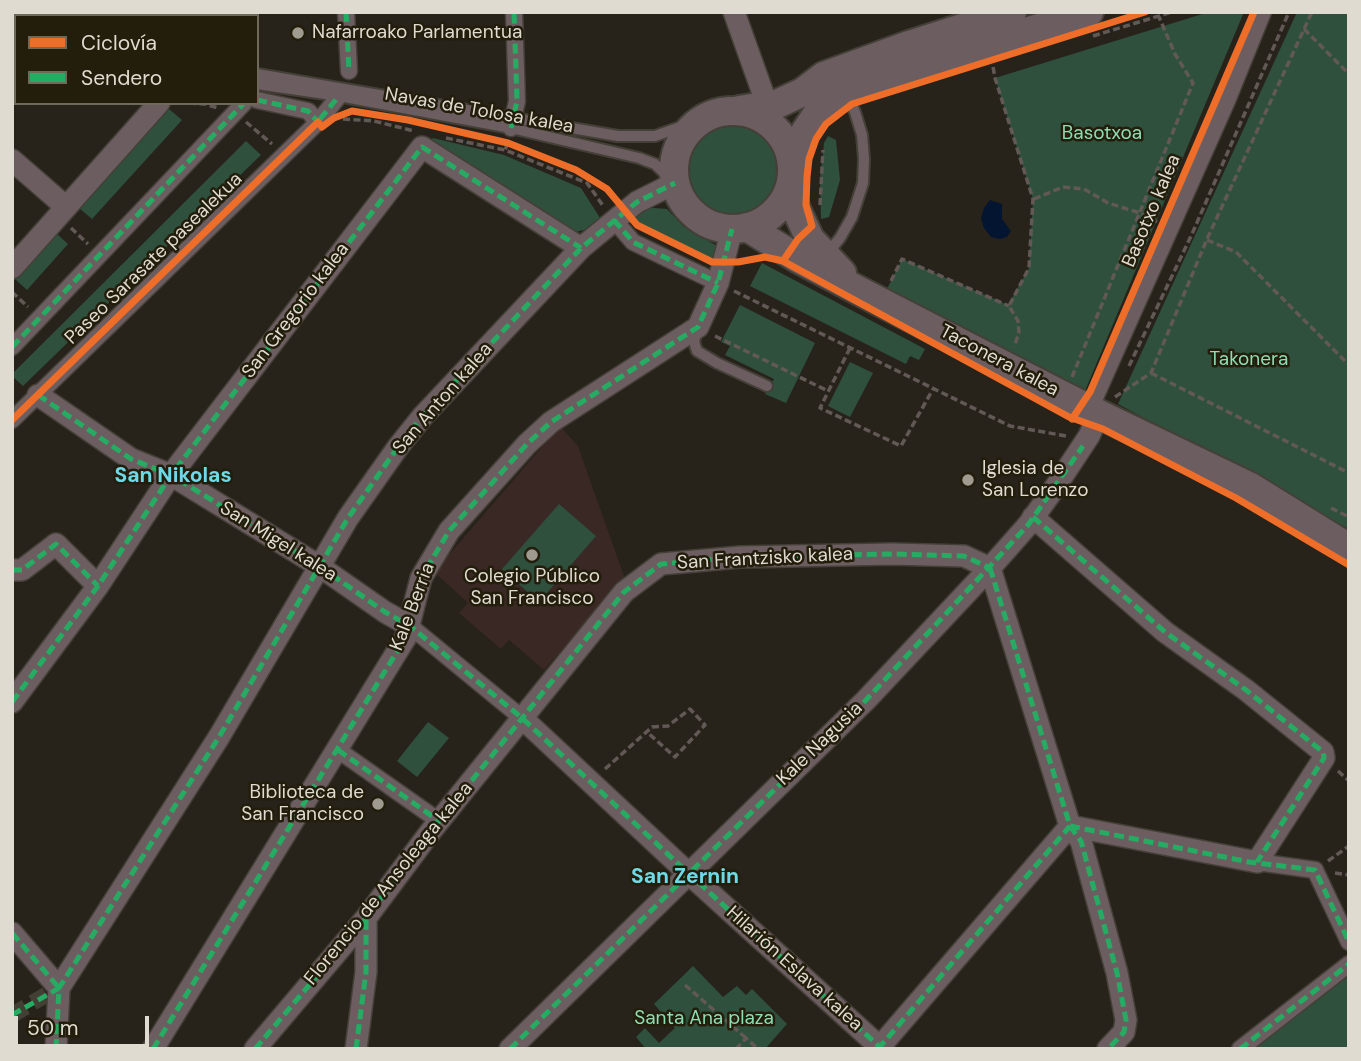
<!DOCTYPE html>
<meta charset="utf-8">
<style>
body{margin:0}
#map{position:relative;width:1361px;height:1061px;overflow:hidden;background:#27231a;font-family:"DM Sans",sans-serif}
canvas{display:block}
.frame{position:absolute;inset:0;border:14px solid #dfdbd0;pointer-events:none}
.legend{position:absolute;left:14px;top:14px;width:245px;height:91px;box-sizing:border-box;background:#231d0b;border:2px solid #6e695a;margin:0;padding:9px 12px;list-style:none;font-size:21px;color:#dfdbd0}
.legend li{display:flex;align-items:center;gap:14px;height:35px}
.legend b{width:35px;border:2px solid #6e695a}
.scale{position:absolute;left:14px;top:1016px;width:135px;height:32px;box-sizing:border-box;border:4px solid #dfdbd0;border-top:0;padding-left:9px;font-size:21px;line-height:24px;white-space:nowrap;color:#dfdbd0;-webkit-text-stroke:5px #231d0b;paint-order:stroke}
</style>
<div id="map">
<canvas width="1361" height="1061"></canvas>
<div class="frame"></div>
<ul class="legend">
<li><b style="height:9px;background:#ee6e29"></b>Ciclovía</li>
<li><b style="height:9px;background:#26ab63"></b>Sendero</li>
</ul>
<div class="scale">50 m</div>
</div>
<script>
const context = document.querySelector('canvas').getContext('2d');
context.lineJoin = 'round';
function fillPath(path, color) {
  context.fillStyle = color;
  context.fill(path, 'evenodd');
}
function toPath(rows) {
  const path = new Path2D();
  for (const r of rows) {
    if (r.length === 3) {
      path.moveTo(r[0] + r[2], r[1]);
      path.arc(r[0], r[1], r[2], 0, 2 * Math.PI);
      continue;
    }
    path.moveTo(r[0], r[1]);
    for (let i = 2; i < r.length; i += 2) path.lineTo(r[i], r[i + 1]);
  }
  return path;
}
function trace(path, color, width, dash) {
  context.strokeStyle = color;
  context.lineWidth = width;
  context.lineCap = dash ? 'butt' : 'round';
  context.setLineDash(dash || []);
  context.stroke(path);
}
function drawText(font, color, halo, rows, align = 'center') {
  context.font = font + ' "DM Sans",sans-serif';
  context.lineWidth = 5;
  context.setLineDash([]);
  context.textBaseline = 'middle';
  context.strokeStyle = halo;
  context.fillStyle = color;
  for (const [text, x, y, turn = 0] of rows) {
    context.save();
    context.translate(x, y);
    context.rotate((+turn || 0) * Math.PI / 180);
    context.textAlign = isNaN(turn) ? turn : align;
    if (halo) context.strokeText(text, 0, 0);
    context.fillText(text, 0, 0);
    context.restore();
  }
}
fillPath(toPath([
 [560,426,578,446,625,579,544,670,509,640,501,649,459,613,468,603,434,572]
]), '#392823');
fillPath(toPath([
 [1209,12,1244,12,1082,398,884,295,902,259,1008,305,1029,268,1033,199,995,78],
 [1297,12,1349,12,1349,529,1118,404],
 [169,109,182,120,92,219,79,208],
 [733,171,47],
 [828,136,836,140,840,180,829,217,821,219,820,179,824,143],
 [433,138,504,155,581,188,600,218,584,230,566,234,427,146],
 [246,141,261,155,23,386,12,376,12,374],
 [641,207,667,209,683,226,717,246,713,261,635,220],
 [56,233,68,244,27,290,15,279],
 [762,263,925,349,919,360,910,356,906,364,750,286],
 [740,305,815,343,786,403,765,394,774,379,725,355,730,346,721,342],
 [850,362,873,373,850,417,828,406],
 [559,504,596,536,539,602,502,569],
 [428,722,449,738,417,777,397,761],
 [693,966,723,997,737,986,746,995,752,989,787,1024,765,1049,646,1049,636,1037,645,1028,659,1043,675,1028,654,1004],
 [1349,976,1349,1049,1248,1049]
]), '#2e503d');
fillPath(toPath([
 [990,200,1002,204,1002,219,1011,231,1007,237,1000,239,991,237,984,228,981,218,984,208]
]), '#041531');
trace(toPath([
 [12,1015,49,993]
]), '#433f35', 16, [16, 8]);
const service = toPath([
 [141,12,144,16],
 [152,12,155,16],
 [257,74,618,136,655,136,700,120],
 [257,84,339,96,511,128,639,158,655,164,675,183],
 [827,254,840,238,852,217,863,183,864,159,862,135,855,112,846,94],
 [697,330,694,342,697,351,717,363,767,386]
]);
const pedestrian = toPath([
 [346,12,349,71],
 [257,100,308,111,318,122],
 [511,128,517,101,514,12],
 [614,220,633,242,718,283],
 [12,347,244,103],
 [1090,409,1227,101,1263,12],
 [12,420,318,122,339,96],
 [410,626,522,718],
 [338,750,439,821],
 [1257,862,1315,870,1349,942],
 [1240,1049,1349,964]
]);
const minor = toPath([
 [734,12,775,127],
 [12,160,66,207],
 [12,268,159,103],
 [38,395,131,459,171,475,319,566,385,612,410,626],
 [1033,517,1165,632,1246,690,1323,752,1324,758,1257,862,1070,826],
 [990,568,1070,826,1081,841,1117,973,1126,1020,1124,1032,1108,1049],
 [12,570,22,570,56,544,98,586],
 [12,702,98,586,171,475,422,147,581,248],
 [522,718,688,873,882,1049],
 [12,933,59,988],
 [56,1049,59,988,219,737,348,518,398,447,422,417,581,248,637,202,675,183],
 [153,1049,406,637,421,578,449,531,527,444,551,422,698,327,718,283,732,229],
 [255,1049,366,918,431,831,624,592,661,564,740,557,893,554,964,556,990,568],
 [356,1049,366,972,366,918],
 [510,1049,866,700,990,568,1028,525,1056,486,1089,436,1099,414],
 [878,1049,1070,826]
]);
const tertiary = toPath([
 [739,110,777,104,803,92,824,76,909,45,1012,12],
 [733,170,59],
 [792,162,805,132,817,114,832,100,846,93,878,79,1089,12],
 [788,192,810,239,842,273],
 [747,227,797,258,869,296,1099,414,1249,486,1349,548]
]);
trace(service, '#444038', 14);
trace(pedestrian, '#444038', 19);
trace(minor, '#444038', 24);
trace(tertiary, '#444038', 32);
trace(toPath([
 [1304,29,1349,74],
 [1093,36,1172,12],
 [993,67,995,78,1033,199,1029,268,1009,306,1018,321,1019,333,1014,347],
 [189,103,205,104,218,108],
 [343,119,374,121,414,131],
 [246,122,272,144],
 [446,138,505,150],
 [508,143,505,150,587,183,604,207],
 [1034,199,1063,187,1084,189,1108,203,1140,213,1157,222],
 [820,205,823,150],
 [71,228,88,244],
 [1207,240,1236,252,1349,365],
 [891,281,902,259,1009,306],
 [734,291,1010,426,1066,436],
 [12,292,28,307],
 [715,336,828,391],
 [850,348,820,408,901,446,933,389],
 [1129,366,1192,234,1289,12],
 [1151,373,1349,473],
 [1072,377,1193,83,1175,54,1159,17],
 [1115,397,1151,373,1207,239,1312,12],
 [1331,508,1349,517],
 [605,769,652,727,668,726,690,709,705,725,675,757,647,732],
 [1338,771,1349,781],
 [1328,861,1349,846],
 [1335,873,1349,875],
 [685,985,746,1038],
 [736,1049,746,1038,758,1049]
]), '#625956', 3.5, [7, 3.5]);
trace(service, '#6c5e60', 10);
trace(pedestrian, '#6c5e60', 16);
trace(minor, '#6c5e60', 21);
trace(tertiary, '#6c5e60', 28);
trace(toPath([
 [346,12,349,71],
 [257,100,308,111,318,122],
 [320,119,339,96],
 [511,128,517,101,514,12],
 [614,220,633,242,718,283],
 [12,347,244,103],
 [38,395,131,459,171,475,319,566,385,612,410,626,522,718,688,873,882,1049],
 [1033,517,1165,632,1246,690,1323,752,1324,758,1257,862],
 [990,568,1070,826,1081,841,1117,973,1126,1020,1124,1032,1108,1049],
 [12,570,22,570,56,544,98,586],
 [12,702,98,586,171,475,422,147,581,248],
 [338,750,439,821],
 [1070,826,1249,862,1315,870,1349,942],
 [12,933,59,988],
 [12,1015,59,988],
 [56,1049,59,988,219,737,348,518,398,447,422,417,581,248,637,202,675,183],
 [153,1049,406,637,421,578,449,531,527,444,551,422,698,327,718,283,732,229],
 [255,1049,366,918,431,831,624,592,661,564,740,557,893,554,964,556,990,568],
 [356,1049,366,972,366,918],
 [510,1049,866,700,1028,525,1083,446],
 [878,1049,1070,826],
 [1240,1049,1349,964]
]), '#26ab63', 5, [10, 5]);
trace(toPath([
 [783,261,798,239,812,226,806,205,807,177,809,159,816,139,826,124,852,104,1145,12],
 [1072,419,1090,392,1254,12],
 [12,420,318,122,322,127,334,118,352,111,408,120,508,143,576,170,607,189,637,225,712,262,738,262,765,257,783,261,1069,417,1103,429,1236,498,1349,565]
]), '#ee6e29', 7);
for (const [x, y, r, color] of [
 [298,33,7,"#9f9b90"],
 [968,480,7,"#9f9b90"],
 [532,555,7,"#9f9b90"],
 [378,804,7,"#9f9b90"]
]) {
  const dot = new Path2D();
  dot.arc(x, y, r, 0, 2 * Math.PI);
  context.fillStyle = color;
  context.fill(dot);
  trace(dot, '#231d0b', 2.5);
}
drawText('19px', '#dfdbd0', '#231d0b', [
 ["Nafarroako Parlamentua",312,33],
 ["Iglesia de",982,469],
 ["San Lorenzo",982,491],
 ["Colegio Público",532,577,"center"],
 ["San Francisco",532,599,"center"],
 ["Biblioteca de",364,793,"right"],
 ["San Francisco",364,815,"right"]
], 'left');
drawText('19px', '#dfdbd0', '#231d0b', [
 ["Navas de Tolosa kalea",479,111,10],
 ["Basotxo kalea",1152,211,-67],
 ["Paseo Sarasate pasealekua",154,259,-44],
 ["San Gregorio kalea",296,311,-53],
 ["Taconera kalea",999,361,28],
 ["San Anton kalea",443,399,-49],
 ["San Migel kalea",278,542,32],
 ["San Frantzisko kalea",765,559,-3],
 ["Kale Berria",413,607,-69],
 ["Kale Nagusia",820,744,-44],
 ["Florencio de Ansoleaga kalea",389,884,-51],
 ["Hilarión Eslava kalea",794,969,42]
]);
drawText('19px', '#8eddb4', '#231d0b', [
 ["Basotxoa",1102,134],
 ["Takonera",1249,360],
 ["Santa Ana plaza",704,1019]
]);
drawText('bold 21px', '#6fdae7', '#231d0b', [
 ["San Nikolas",173,476],
 ["San Zernin",685,877]
]);
</script>
